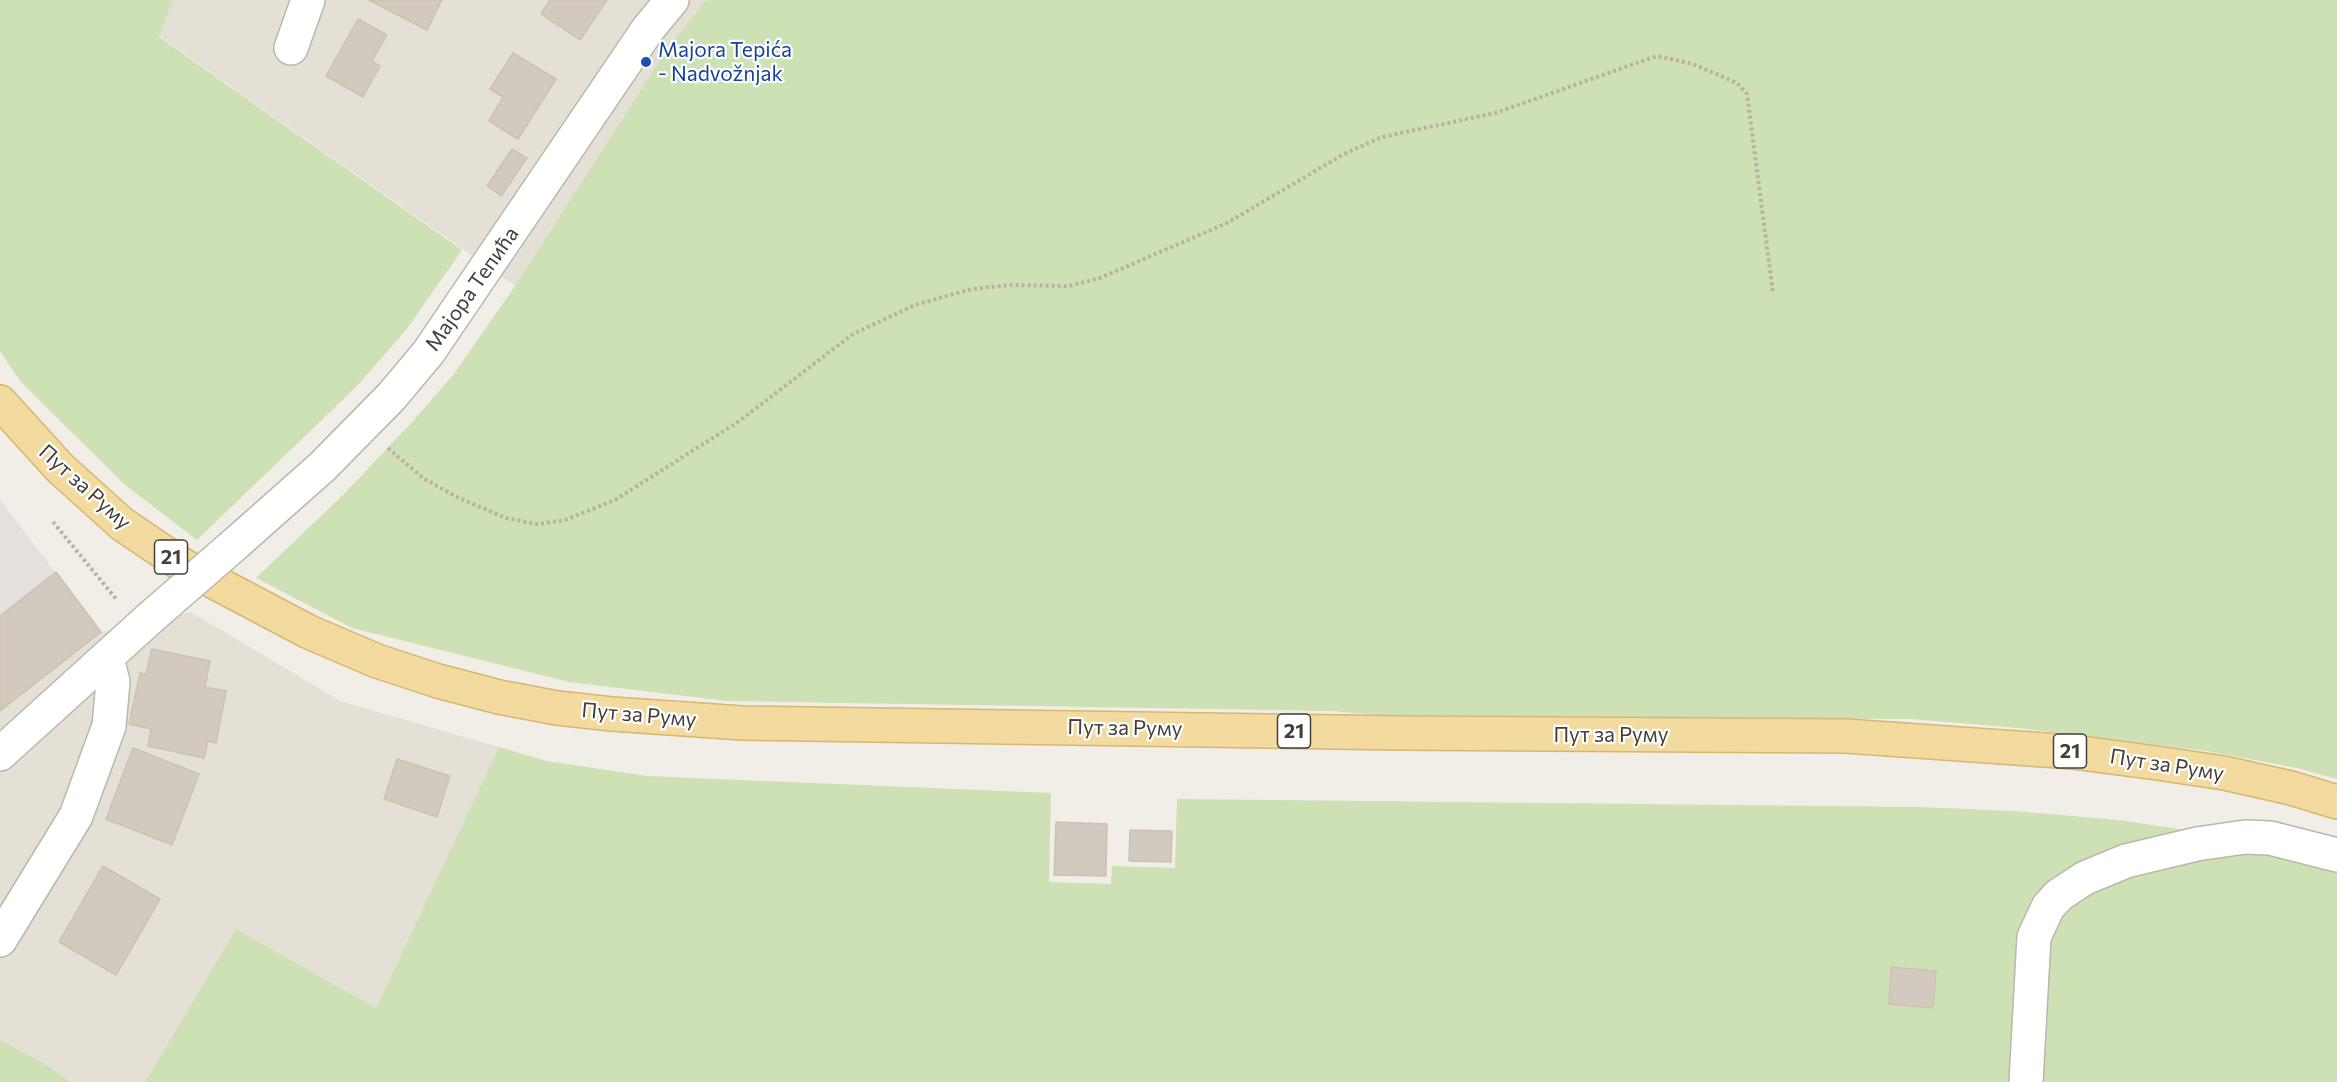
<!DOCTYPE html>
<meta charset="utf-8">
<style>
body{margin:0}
canvas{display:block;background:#f1eee7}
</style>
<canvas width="2337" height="1082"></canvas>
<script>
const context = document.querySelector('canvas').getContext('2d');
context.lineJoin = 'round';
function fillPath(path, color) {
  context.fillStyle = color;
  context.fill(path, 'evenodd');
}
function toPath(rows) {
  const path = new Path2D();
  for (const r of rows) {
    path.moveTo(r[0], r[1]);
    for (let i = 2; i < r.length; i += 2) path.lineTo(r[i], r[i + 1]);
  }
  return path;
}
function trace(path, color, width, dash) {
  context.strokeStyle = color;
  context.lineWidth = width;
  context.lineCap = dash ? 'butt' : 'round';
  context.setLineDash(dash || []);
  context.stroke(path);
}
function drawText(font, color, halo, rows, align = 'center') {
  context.font = font + ' Commissioner,sans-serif';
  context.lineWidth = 4.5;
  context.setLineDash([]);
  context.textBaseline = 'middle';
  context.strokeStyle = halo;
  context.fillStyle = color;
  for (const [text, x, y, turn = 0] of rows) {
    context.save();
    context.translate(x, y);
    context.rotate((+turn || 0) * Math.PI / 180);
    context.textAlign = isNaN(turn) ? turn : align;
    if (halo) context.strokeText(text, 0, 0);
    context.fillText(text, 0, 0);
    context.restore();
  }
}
fillPath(toPath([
 [173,0,706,0,670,46,515,286,159,36],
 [191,612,340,701,499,747,376,1008,236,929,145,1082,71,1082,44,1063,0,1040,0,711,101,632]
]), '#e5e0d6');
fillPath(toPath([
 [0,500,101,632,0,711]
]), '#e4e0dc');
fillPath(toPath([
 [0,0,173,0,159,37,462,250,406,330,357,386,197,540,124,484,20,381,0,351],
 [706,0,2337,0,2337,779,2297,768,2207,751,2018,728,1912,719,1377,715,1332,711,726,701,569,682,352,628,256,578,344,494,413,421,453,375,515,286,670,45],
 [499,747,547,761,647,776,1051,793,1049,882,1111,884,1112,866,1175,868,1177,799,1919,807,2014,811,2119,820,2192,831,2337,872,2337,1082,145,1082,236,929,376,1008],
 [0,1040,44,1063,71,1082,0,1082]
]), '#cde1b4');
const building = toPath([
 [369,0,442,0,427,30,369,0],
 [550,0,607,0,580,40,541,14,550,0],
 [358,19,387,35,372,61,380,66,363,97,326,76,358,19],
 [513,53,556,79,518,139,489,121,503,97,490,89,513,53],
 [512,149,527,158,501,196,487,186,512,149],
 [56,572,101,632,0,711,0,616,56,572],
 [152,649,210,661,205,687,226,691,216,743,208,741,204,758,148,746,151,729,129,724,140,673,146,674,152,649],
 [133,748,199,774,172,845,106,819,133,748],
 [397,759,450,776,437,817,384,799,397,759],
 [1056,822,1107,824,1106,876,1054,875,1056,822],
 [1130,830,1172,831,1171,862,1129,861,1130,830],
 [103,866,160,899,116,975,59,942,103,866],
 [1891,967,1936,971,1933,1008,1889,1004,1891,967]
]);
fillPath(building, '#d2cabe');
trace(building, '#ccc2b2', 1.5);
const minor = toPath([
 [291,48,308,0],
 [234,545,322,467,391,397,428,353,648,29,672,0],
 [0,754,150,618],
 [0,940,76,816,109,726,113,682,107,658],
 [2026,1082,2034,937,2048,907,2059,895,2085,878,2126,861,2197,844,2245,837,2270,838,2337,855]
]);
const major = toPath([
 [0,402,60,468,122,524,184,566,309,632,377,661,438,681,499,697,557,708,612,714,742,723,1401,733,1846,736,2073,752,2157,763,2224,773,2291,788,2337,802]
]);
trace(minor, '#bcb6ab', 36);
trace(major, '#d6b771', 36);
trace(toPath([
 [388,448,423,478,457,497,506,518,537,524,565,520,615,500,738,422,853,334,915,305,972,289,1012,285,1069,286,1100,278,1227,223,1344,154,1382,137,1495,113,1657,56,1693,64,1737,83,1747,94,1773,293],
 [53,522,117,600]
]), '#bcb19e', 4, [3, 3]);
trace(minor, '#fff', 33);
trace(major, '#f3da9f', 33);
const minorBridge = toPath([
 [150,618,234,545]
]);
trace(minorBridge, '#bcb6ab', 36, []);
trace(minorBridge, '#fff', 33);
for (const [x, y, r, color] of [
 [646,62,6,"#1a4fb4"]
]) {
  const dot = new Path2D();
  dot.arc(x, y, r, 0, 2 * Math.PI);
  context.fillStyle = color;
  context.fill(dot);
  trace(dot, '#fff', 2);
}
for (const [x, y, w] of [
 [171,557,33],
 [1294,731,33],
 [2070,751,33]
]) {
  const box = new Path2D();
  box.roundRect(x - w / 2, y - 17, w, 34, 4.5);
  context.fillStyle = '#fff';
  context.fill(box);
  trace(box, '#443f37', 1.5);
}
drawText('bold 20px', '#443f37', null, [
 ["21",171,557],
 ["21",1294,731],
 ["21",2070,751]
]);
drawText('21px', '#164399', '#fff', [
 ["Majora Tepića",658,50],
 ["- Nadvožnjak",658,74]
], 'left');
drawText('21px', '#443f37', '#fff', [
 ["Мајора Тепића",472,289,-55],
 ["Пут за Руму",85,487,42],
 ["Пут за Руму",639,715,5],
 ["Пут за Руму",1125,728,1],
 ["Пут за Руму",1611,735],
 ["Пут за Руму",2167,765,9]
]);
</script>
